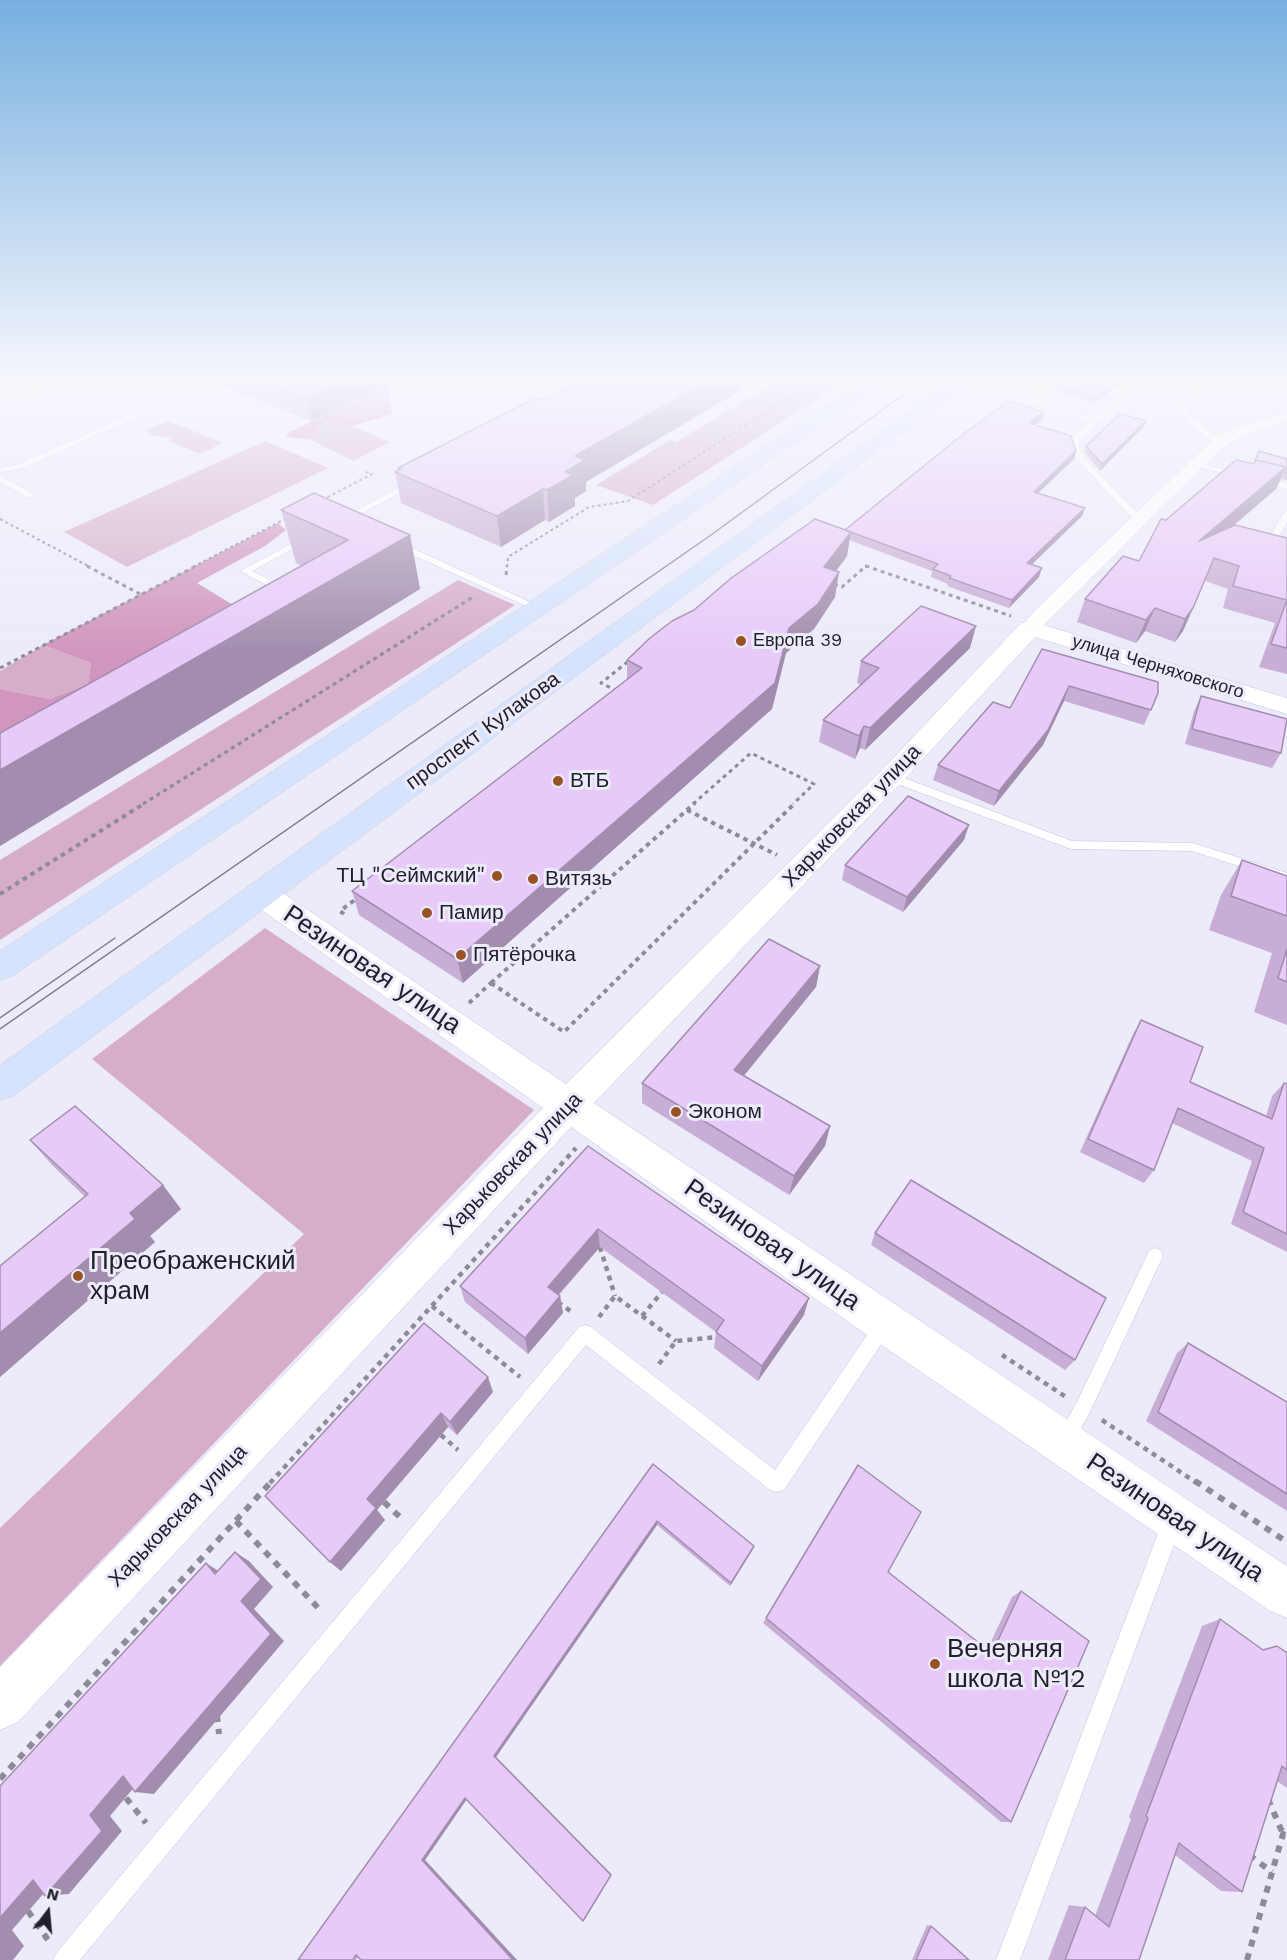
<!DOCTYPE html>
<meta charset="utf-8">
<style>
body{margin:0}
#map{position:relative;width:1287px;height:1960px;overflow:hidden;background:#ecebfa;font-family:"Work Sans",sans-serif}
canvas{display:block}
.north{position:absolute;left:18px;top:1882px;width:60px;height:60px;-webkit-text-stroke:4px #ecebfa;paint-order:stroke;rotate:16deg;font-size:16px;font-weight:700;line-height:24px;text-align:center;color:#211f2c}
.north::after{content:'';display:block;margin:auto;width:21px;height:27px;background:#211f2c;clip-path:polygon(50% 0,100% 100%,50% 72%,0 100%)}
</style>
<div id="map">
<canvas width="1287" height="1960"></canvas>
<div class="north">N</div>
</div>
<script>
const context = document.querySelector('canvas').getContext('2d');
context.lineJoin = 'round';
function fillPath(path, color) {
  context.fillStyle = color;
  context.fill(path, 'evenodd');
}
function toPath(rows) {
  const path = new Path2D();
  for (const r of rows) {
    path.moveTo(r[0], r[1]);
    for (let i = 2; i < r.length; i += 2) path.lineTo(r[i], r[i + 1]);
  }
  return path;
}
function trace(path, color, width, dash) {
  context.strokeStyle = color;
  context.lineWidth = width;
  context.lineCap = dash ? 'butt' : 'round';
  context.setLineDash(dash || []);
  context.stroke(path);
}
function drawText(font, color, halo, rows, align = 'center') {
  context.font = font + ' "Work Sans",sans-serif';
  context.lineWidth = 6;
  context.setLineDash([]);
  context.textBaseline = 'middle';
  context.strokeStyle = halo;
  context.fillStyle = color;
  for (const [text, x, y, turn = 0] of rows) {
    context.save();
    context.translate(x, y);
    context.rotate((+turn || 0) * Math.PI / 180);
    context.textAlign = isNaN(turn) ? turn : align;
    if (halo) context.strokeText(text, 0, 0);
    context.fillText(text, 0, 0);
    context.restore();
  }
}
fillPath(toPath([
 [782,378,850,378,653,505,596,485,670,440,676,442],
 [167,421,189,429,223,443,200,454,168,441,172,438,151,435,146,430],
 [325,422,352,426,390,442,353,461,309,439],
 [265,441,328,468,127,567,64,532],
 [458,580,515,605,0,940,0,860],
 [43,645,91,663,88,684,50,699,0,689,0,671],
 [265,928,534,1110,0,1666,0,1528,304,1234,92,1059]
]), '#d6aec9');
fillPath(toPath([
 [387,385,392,414,352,426,325,422,309,439,286,437,290,432],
 [278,523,286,530,265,546,197,583,243,611,0,756,0,689,50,699,88,684,91,663,43,645]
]), '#d196bf');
const lane = toPath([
 [1057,378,1065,378,1038,402,1094,418,1139,378,1147,378,1079,440,1079,447,1085,459,1142,518,1142,522,1136,522,1077,460,1071,447,1071,439,1090,422,1028,403,1057,378],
 [1244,378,1257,378,1181,399,1193,418,1222,441,1222,445,1216,445,1187,421,1173,398,1244,378],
 [145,408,152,410,24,468,0,472,0,468,19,464,145,408],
 [1193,462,1241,473,1245,475,1241,477,1193,466,1193,462],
 [0,476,34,494,35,496,28,498,0,482,0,476],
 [1262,477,1287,483,1287,489,1259,482,1259,478,1262,477],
 [413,480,416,481,416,485,345,522,338,520,413,480],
 [1287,511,1287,522,1274,546,1287,549,1287,555,1264,547,1283,514,1287,511],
 [304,537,311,539,252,571,289,590,289,594,283,594,240,571,304,537],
 [395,543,401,543,543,608,535,610,395,547,395,543],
 [891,773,1072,841,1193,843,1287,873,1287,882,1192,851,1071,849,887,780,885,777,891,773],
 [1155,1248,1161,1251,1163,1256,1089,1414,1071,1446,1065,1449,1059,1446,1056,1440,1059,1434,1077,1402,1149,1251,1155,1248],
 [884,1317,890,1319,893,1325,890,1331,784,1490,777,1492,770,1490,586,1345,80,1960,53,1960,57,1952,579,1327,585,1325,591,1327,775,1470,878,1319,884,1317],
 [1172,1513,1179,1516,1182,1523,1020,1960,996,1960,1162,1523,1165,1516,1172,1513]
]);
const street = toPath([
 [1287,412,1287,422,1248,433,1222,448,1037,632,1023,632,1020,628,1038,607,1210,442,1236,427,1287,412]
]);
const secondary = toPath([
 [54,378,85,378,82,382,0,404,0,392,54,378],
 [1030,621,1287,698,1287,714,1035,637,901,783,594,1103,1287,1566,1287,1618,1270,1611,870,1337,571,1127,18,1722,0,1730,0,1667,543,1108,249,901,245,893,249,885,260,882,271,885,566,1084,881,771,1021,623,1030,621]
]);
const primary = toPath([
 [869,378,891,378,12,976,0,980,0,951,869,378],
 [955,378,976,378,13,1096,0,1100,0,1065,955,378]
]);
trace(lane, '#c3c0e3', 1);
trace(street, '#c3c0e3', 1);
trace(secondary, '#c3c0e3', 1);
trace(primary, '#ceced1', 1);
trace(toPath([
 [988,385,997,378],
 [94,391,136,378],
 [322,500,372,474,366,472],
 [0,519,90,567],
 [193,567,287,518],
 [507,567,508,557,589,507,628,501,819,378],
 [865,567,869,567]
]), '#8c8b99', 2, [3, 3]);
trace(toPath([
 [87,566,140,594],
 [506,575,507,566],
 [834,584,842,587,866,566,1011,616],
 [0,668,196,566],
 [617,691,601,683,630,660],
 [143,804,473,597],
 [693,804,751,753,814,784,793,804]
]), '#8c8b99', 3, [4, 4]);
trace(toPath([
 [687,810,777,855],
 [0,894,145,803],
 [344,914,340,911,356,899],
 [491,983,564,1032,795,803],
 [491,983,695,803],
 [469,1003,491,983]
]), '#8c8b99', 4, [4.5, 4.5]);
trace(toPath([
 [600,1247,615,1296],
 [558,1302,573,1313],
 [432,1306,520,1377],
 [642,1316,662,1292],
 [599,1317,615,1296,676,1341],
 [1002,1355,1066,1397],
 [659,1364,676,1341,718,1337],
 [1102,1420,1197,1483],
 [441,1435,458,1450],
 [270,1483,576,1148]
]), '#8c8b99', 4.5, [5, 5]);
trace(toPath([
 [1195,1481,1287,1542],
 [384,1502,401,1518],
 [236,1521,322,1612],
 [217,1715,219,1734],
 [0,1779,272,1481],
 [126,1798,146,1823],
 [1268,1799,1283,1834],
 [1249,1855,1272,1872],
 [28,1911,48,1940],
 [1247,1960,1283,1834,1287,1837]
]), '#8c8b99', 6, [7, 7]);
fillPath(lane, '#fff');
fillPath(street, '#fff');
fillPath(secondary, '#fff');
fillPath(primary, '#d6e3fe');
trace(toPath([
 [0,1018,115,938],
 [0,1029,711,535,926,378]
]), '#7e7c8a', 1.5);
fillPath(toPath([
 [203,378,386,378,387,385,311,421],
 [459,378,504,378,486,387],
 [584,378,761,378,586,482,586,491,575,498,575,506,549,522,545,520,501,547,401,503,395,472,398,470,398,468,541,400],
 [1065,378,1126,378,1095,403,1055,392,1056,385],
 [1044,412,1042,420,1035,425,1076,451,1074,459,1038,493,1082,516,1031,565,1039,577,1009,608,947,586,948,584,931,577,932,571,849,540,847,556,836,571,839,572,835,597,814,629,786,653,772,709,463,983,359,915,352,891,627,679,627,660,845,530],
 [1146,421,1143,427,1100,471,1084,452,1086,446],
 [1287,459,1287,480,1286,480,1281,479,1276,489,1232,526,1287,538,1287,674,1259,667,1275,623,1223,608,1228,589,1205,581,1183,631,1175,642,1145,631,1136,643,1077,622,1085,599,1139,561,1166,520,1253,463],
 [281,510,410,535,420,589,0,846,0,733,302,566,296,563],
 [970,648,865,750,860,748,855,759,819,742,823,720,861,685,857,683,861,661],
 [1042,649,1158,693,1144,725,1064,701,1043,745,994,806,933,780,938,765,1010,708],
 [1201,696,1281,753,1272,768,1185,744,1194,711],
 [964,840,903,912,842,880,845,865],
 [1242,860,1287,876,1287,1025,1254,1012,1272,953,1209,930,1221,895],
 [820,966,816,987,744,1076,830,1126,825,1146,789,1195,642,1103,642,1083],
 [1141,1020,1190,1082,1266,1116,1272,1096,1284,1083,1287,1084,1287,1252,1231,1224,1252,1161,1172,1123,1154,1170,1144,1183,1080,1152,1133,1034],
 [30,1140,181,1209,150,1236,155,1242,0,1377,0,1266,85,1197,52,1165],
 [588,1146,804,1315,758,1381,714,1348,716,1332,600,1247,559,1295,560,1296,563,1313,528,1354,465,1302,460,1286],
 [875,1233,1075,1360,1065,1370,871,1245],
 [424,1323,493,1392,457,1435,448,1427,377,1510,385,1520,341,1571,330,1562],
 [1188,1343,1287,1402,1287,1511,1146,1421,1177,1353],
 [653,1464,753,1549,730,1586,657,1525,496,1757,611,1874,466,1800,425,1860,517,1960,361,1960,358,1957,356,1960,298,1960],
 [858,1465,888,1572,987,1650,1012,1597,1021,1591,1011,1822,1001,1822,763,1623],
 [1220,1619,1263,1650,1287,1653,1287,1788,1277,1781,1242,1892,1221,1891,1175,1855,1139,1960,1048,1960,1069,1905,1085,1907,1095,1916,1131,1819,1129,1817,1202,1626],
 [927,1925,931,1926,969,1960,912,1960]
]), '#c8aed6');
fillPath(toPath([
 [0,378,12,378,0,383],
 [348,378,386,378,387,385,311,421,306,398],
 [485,378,504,378,486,387],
 [713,378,761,378,586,482,586,491,575,498,575,506,549,522,547,490,565,472,575,456],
 [1120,378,1126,378,1095,403,1098,397],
 [1044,412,1042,420,1027,431,1029,423],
 [1146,421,1143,427,1100,471,1102,464],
 [1076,451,1074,459,1031,500,1034,492],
 [1286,467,1276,489,1189,564,1199,541],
 [543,489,545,520,501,547,497,516],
 [1085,508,1082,516,1024,572,1027,563],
 [851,532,847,556,821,591,824,567],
 [410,535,420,589,0,846,0,770],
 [1042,568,1039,577,1009,608,1012,600],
 [839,572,835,597,814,629,786,653,772,709,463,983,457,959,789,628],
 [1155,608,1145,631,1136,643,1146,620],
 [1193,608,1183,631,1175,642,1185,619],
 [976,626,970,648,865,750,870,728],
 [1069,686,1064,701,1043,745,994,806,999,791],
 [864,726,860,748,855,759,859,736],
 [969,825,964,840,903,912,907,897],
 [820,966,816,987,732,1090,734,1070],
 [830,1126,825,1146,789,1195,794,1176],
 [163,1185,181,1209,150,1236,155,1242,0,1377,0,1333,130,1213],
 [598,1229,600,1247,551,1303,548,1287],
 [560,1296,563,1313,528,1354,525,1338],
 [809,1298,804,1315,758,1381,762,1366],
 [488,1377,493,1392,457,1435,450,1422],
 [441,1413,448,1427,377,1510,385,1520,341,1571,330,1562,367,1499],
 [657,1521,657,1525,496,1757,611,1874,583,1921,494,1756],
 [754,1546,753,1549,730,1586,731,1583],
 [235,1552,249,1561,273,1587,254,1609,284,1641,154,1794,135,1792,241,1601],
 [206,1563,220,1572,215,1574],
 [123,1776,142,1778,110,1816,122,1831,69,1894,45,1896,90,1815],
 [465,1798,467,1799,425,1860,517,1960,513,1960,422,1860],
 [57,1878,12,1930,24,1946,13,1960,0,1960,0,1918,33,1880]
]), '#a28dae');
const building = toPath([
 [255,378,348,378,306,398,255,378],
 [584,378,713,378,575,456,585,460,565,472,573,475,547,490,543,489,497,516,395,472,401,469,398,468,535,398,541,400,584,378],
 [1065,378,1120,378,1098,397,1056,385,1065,378],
 [1008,401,1044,412,1029,423,1071,436,1076,451,1034,492,1085,508,1027,563,1042,568,1012,600,949,578,951,576,933,569,938,564,845,530,957,439,1008,401],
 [1120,414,1146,421,1102,464,1086,446,1120,414],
 [1259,451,1287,459,1287,473,1284,472,1286,467,1256,460,1254,464,1259,451],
 [1236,460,1254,464,1256,460,1286,467,1199,541,1235,525,1287,538,1287,648,1271,644,1287,600,1233,586,1239,566,1214,558,1193,608,1185,619,1155,608,1146,620,1085,599,1123,556,1139,561,1161,519,1166,520,1236,460],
 [314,493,410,535,0,770,0,733,348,540,281,510,314,493],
 [815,519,851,532,824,567,839,572,818,604,789,628,775,683,457,959,352,891,642,668,627,660,650,638,672,621,694,610,730,579,815,519],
 [921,606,976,626,870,728,864,726,859,736,823,720,879,668,861,661,921,606],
 [1042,649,1158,682,1158,693,1151,710,1069,686,1048,730,999,791,938,765,993,702,1010,708,1042,649],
 [1201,696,1287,719,1281,753,1192,729,1201,696],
 [908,796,969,825,907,897,845,865,908,796],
 [1242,860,1287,876,1287,916,1231,896,1242,860],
 [769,939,820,966,734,1070,830,1126,794,1176,642,1083,769,939],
 [1287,949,1287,982,1278,978,1287,949],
 [1141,1020,1203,1047,1190,1082,1272,1119,1284,1083,1287,1084,1287,1234,1243,1212,1264,1148,1178,1108,1154,1170,1088,1139,1141,1020],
 [75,1106,163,1185,130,1213,135,1219,0,1333,0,1266,88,1194,30,1140,75,1106],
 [588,1146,809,1298,762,1366,716,1332,724,1320,598,1229,548,1287,560,1296,525,1338,460,1286,588,1146],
 [911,1180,1106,1298,1075,1360,875,1233,911,1180],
 [424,1323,488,1377,450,1422,441,1413,367,1499,376,1508,330,1562,265,1496,424,1323],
 [1188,1343,1287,1402,1287,1494,1158,1412,1188,1343],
 [653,1464,754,1546,731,1583,657,1521,494,1756,611,1875,583,1921,465,1798,422,1860,513,1960,361,1960,356,1955,353,1960,298,1960,653,1464],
 [858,1465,921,1512,888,1572,992,1653,1021,1591,1089,1641,1011,1822,766,1618,858,1465],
 [235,1552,261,1579,241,1601,271,1634,135,1792,123,1776,90,1815,102,1831,45,1896,33,1880,0,1918,0,1786,206,1563,215,1574,235,1552],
 [1220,1619,1263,1650,1277,1646,1287,1653,1287,1770,1282,1766,1242,1892,1179,1843,1139,1960,1065,1960,1085,1907,1109,1927,1148,1818,1146,1816,1220,1619],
 [931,1926,969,1960,916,1960,931,1926]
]);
fillPath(building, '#e8caf9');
trace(building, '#a28dae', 1.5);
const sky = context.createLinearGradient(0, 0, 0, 653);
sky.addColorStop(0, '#77b0e0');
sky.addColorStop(0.58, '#f6f6fd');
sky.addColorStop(1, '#f6f6fd00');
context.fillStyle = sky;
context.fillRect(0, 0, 1287, 653);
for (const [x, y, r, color] of [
 [741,641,6,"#975326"],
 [558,781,6,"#975326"],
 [497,876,6,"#975326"],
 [533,879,6,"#975326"],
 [427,913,6,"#975326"],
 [461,955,6,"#975326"],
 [676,1112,6,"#975326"],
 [78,1276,6,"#975326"],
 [935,1664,6,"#975326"]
]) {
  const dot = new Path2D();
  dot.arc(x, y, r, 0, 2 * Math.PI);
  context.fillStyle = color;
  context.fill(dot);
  trace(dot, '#ecebfa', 2);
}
drawText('18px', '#211f2c', '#ecebfa', [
 ["Европа 39",753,641]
], 'left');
drawText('18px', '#211f2c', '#ecebfa', [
 ["улица Черняховского",1158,667,17]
]);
drawText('21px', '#211f2c', '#ecebfa', [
 ["проспект Кулакова",483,731,-36],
 ["Харьковская улица",852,816,-46],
 ["Харьковская улица",513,1164,-46],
 ["Харьковская улица",178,1516,-46]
]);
drawText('21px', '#211f2c', '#ecebfa', [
 ["ВТБ",570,781],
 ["ТЦ \"Сеймский\"",485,876,"right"],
 ["Витязь",545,879],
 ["Памир",439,913],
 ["Пятёрочка",473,955],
 ["Эконом",688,1112]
], 'left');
drawText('26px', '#211f2c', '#ecebfa', [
 ["Резиновая улица",372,970,34],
 ["Резиновая улица",772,1245,35],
 ["Резиновая улица",1175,1518,34]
]);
drawText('26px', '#211f2c', '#ecebfa', [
 ["Преображенский",90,1261],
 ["храм",90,1291],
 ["Вечерняя",947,1649],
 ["школа №12",947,1679]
], 'left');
</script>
